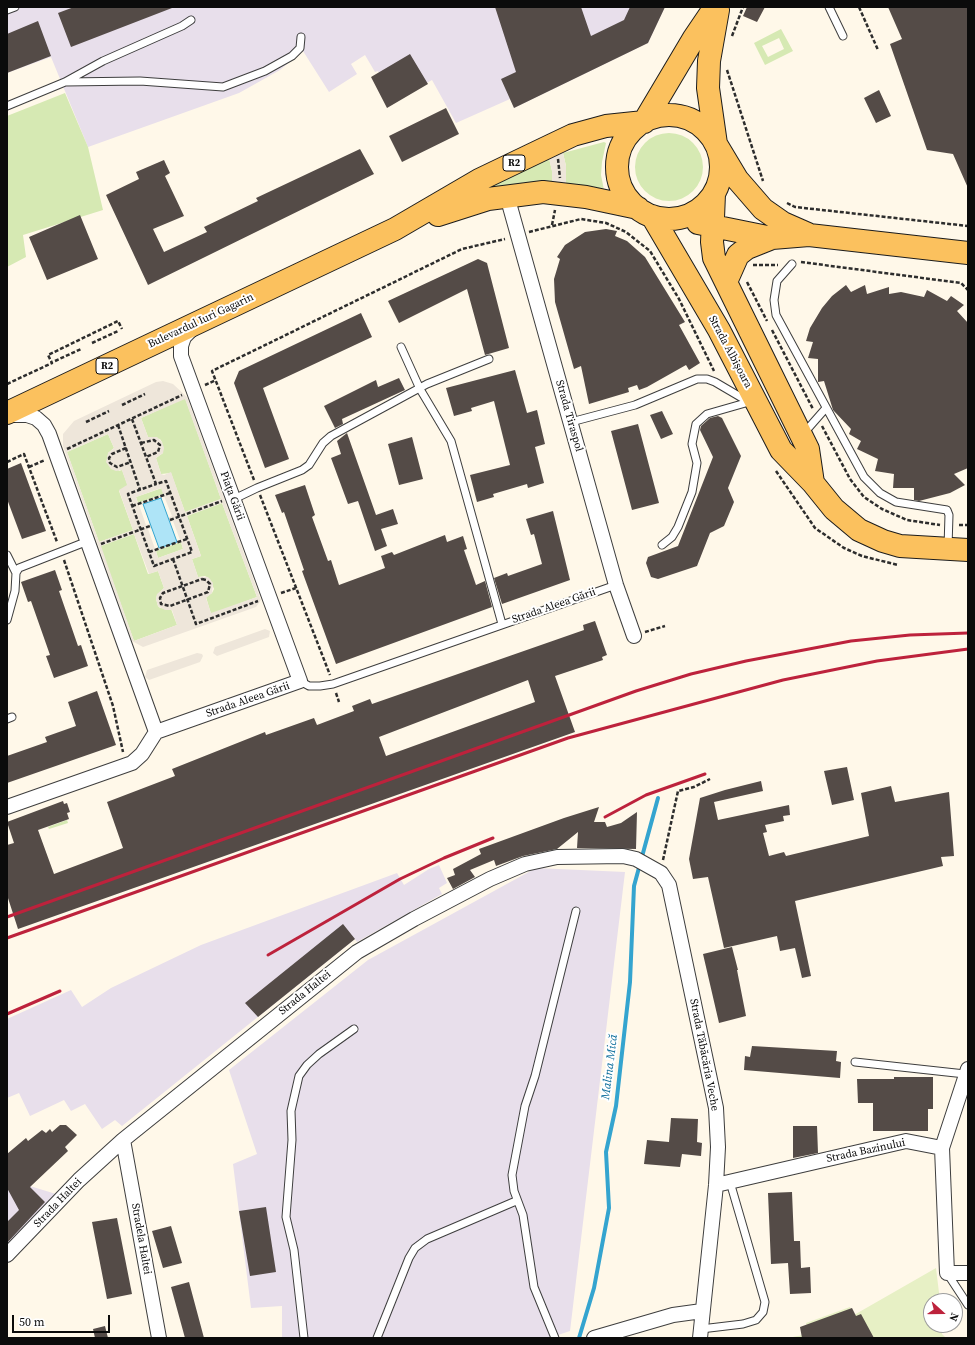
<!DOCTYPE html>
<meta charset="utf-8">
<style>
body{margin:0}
#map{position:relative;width:975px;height:1345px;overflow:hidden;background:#fff8e9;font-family:"Source Serif 4",serif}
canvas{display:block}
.frame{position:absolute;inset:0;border:8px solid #0b0b0b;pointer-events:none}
.north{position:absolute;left:923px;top:1293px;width:40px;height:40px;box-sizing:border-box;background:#fff;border:1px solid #9d9d9d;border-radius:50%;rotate:111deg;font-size:11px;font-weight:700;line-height:16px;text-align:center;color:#0b0b0b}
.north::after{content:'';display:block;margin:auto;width:14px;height:18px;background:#bd223c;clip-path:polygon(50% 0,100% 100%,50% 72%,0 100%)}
.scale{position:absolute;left:12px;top:1315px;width:98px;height:18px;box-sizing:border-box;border:2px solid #0b0b0b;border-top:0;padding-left:5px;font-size:12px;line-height:14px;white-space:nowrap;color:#0b0b0b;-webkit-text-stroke:3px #fff;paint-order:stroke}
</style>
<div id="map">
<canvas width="975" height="1345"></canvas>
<div class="frame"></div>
<div class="north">N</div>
<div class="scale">50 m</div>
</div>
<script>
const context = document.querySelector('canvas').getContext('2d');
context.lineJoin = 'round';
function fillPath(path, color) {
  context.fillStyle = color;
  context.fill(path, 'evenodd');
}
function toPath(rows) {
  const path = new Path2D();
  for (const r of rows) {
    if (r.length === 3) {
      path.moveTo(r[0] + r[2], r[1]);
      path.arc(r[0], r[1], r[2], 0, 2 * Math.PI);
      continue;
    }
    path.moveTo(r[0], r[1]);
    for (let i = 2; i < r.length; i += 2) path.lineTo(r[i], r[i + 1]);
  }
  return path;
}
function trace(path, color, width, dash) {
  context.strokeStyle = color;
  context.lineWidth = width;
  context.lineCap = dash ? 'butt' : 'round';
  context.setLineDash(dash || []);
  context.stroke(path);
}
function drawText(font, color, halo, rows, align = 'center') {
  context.font = font + ' "Source Serif 4",serif';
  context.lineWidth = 4;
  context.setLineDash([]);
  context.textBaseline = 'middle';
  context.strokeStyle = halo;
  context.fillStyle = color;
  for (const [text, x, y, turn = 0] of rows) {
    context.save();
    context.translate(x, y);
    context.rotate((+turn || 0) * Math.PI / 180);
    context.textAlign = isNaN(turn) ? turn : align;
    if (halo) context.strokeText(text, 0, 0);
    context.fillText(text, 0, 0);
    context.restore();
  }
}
fillPath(toPath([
 [7,7,665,7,648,43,514,108,510,99,456,123,432,80,395,101,378,71,375,72,365,55,351,64,357,74,329,92,303,51,280,70,239,93,88,147,51,57,7,73],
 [439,865,447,883,439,888,442,894,357,942,355,939,122,1126,115,1120,102,1129,85,1104,71,1111,64,1100,30,1116,19,1093,7,1098,7,1019,71,990,82,1007,111,988,201,945,397,873,404,885,429,869],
 [536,868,625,872,570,1331,549,1338,282,1338,282,1306,251,1308,233,1164,257,1154,229,1070,368,960],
 [7,1179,56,1194,7,1245]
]), '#e8dfeb');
fillPath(toPath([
 [781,29,793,51,765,65,754,43],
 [779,38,784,49,768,57,762,46],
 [65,93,88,147,103,210,23,235,26,257,7,267,7,116],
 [669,167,34],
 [604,142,606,143,602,162,601,175,604,190,566,183,566,166,563,153],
 [549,158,552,171,552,181,521,183,498,188,492,186],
 [185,398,221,499,185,512,171,473,161,474,156,458,163,453,162,442,160,439,148,437,141,418],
 [108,434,114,448,108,453,119,471,122,470,128,486,119,491,133,530,99,542,67,452],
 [162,488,164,494,138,503,136,497],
 [222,503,257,597,211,614,206,597,212,593,214,589,210,579,205,576,198,577,192,559,201,556,187,516],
 [134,534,148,574,158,571,164,588,157,595,156,599,158,606,160,608,171,609,177,625,134,641,100,546],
 [181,542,183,549,158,558,156,551],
 [67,820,68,823,49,829,48,827]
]), '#d6e9b3');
fillPath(toPath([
 [936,1268,940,1301,931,1301,931,1325,942,1325,942,1334,946,1338,787,1338,809,1334,806,1323,850,1307,854,1315]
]), '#e7f0c5');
fillPath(toPath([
 [563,153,566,166,566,183,552,181,552,171,549,158],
 [163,381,173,384,187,397,261,600,256,607,143,647,132,641,63,446,63,434,74,421,156,382],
 [185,399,221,499,185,512,171,472,164,475,161,474,156,458,163,453,164,448,162,442,157,437,148,437,141,418],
 [108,434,114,448,108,453,106,462,111,469,116,471,122,470,127,485,119,490,133,530,99,542,67,452],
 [161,488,163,494,138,503,136,497],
 [164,496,172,516,168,518,169,522,173,521,180,540,155,549,148,529,152,528,150,524,146,525,139,505],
 [222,503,257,597,211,613,206,598,212,593,213,583,208,577,198,577,192,559,201,556,187,516],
 [134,534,149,574,158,571,164,588,157,594,156,599,158,606,165,610,172,610,177,625,134,641,101,546],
 [181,542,183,549,158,558,156,551],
 [265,629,270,631,269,637,217,656,213,653,215,647],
 [197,653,202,654,203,656,200,662,149,680,145,677,147,670]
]), '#eee6da');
const water = toPath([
 [161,498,177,542,159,548,143,504,161,498]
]);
fillPath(water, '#aee4f7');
trace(water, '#34a4cf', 1);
trace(toPath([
 [579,1338,594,1288,609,1208,606,1152,616,1106,630,982,634,886,658,798]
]), '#34a4cf', 4);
fillPath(toPath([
 [74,7,172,7,172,8,71,47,58,13],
 [495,7,581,7,591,36,624,20,630,7,665,7,648,43,514,108,501,79,516,72],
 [747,7,765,7,757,22,743,16],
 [888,7,968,7,968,188,953,154,927,150,890,44,902,39],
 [38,21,51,56,7,73,7,34],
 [410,54,428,84,387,108,371,77],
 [879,90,891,116,876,123,864,98],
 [446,108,459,134,402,162,389,136],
 [360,149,374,174,148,285,106,195,139,179,136,172,164,160,170,173,165,176,184,216,153,229,164,252,207,232,204,227,258,201,256,198],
 [80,215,98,259,47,280,29,237],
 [606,229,617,231,615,236,627,241,645,257,685,322,679,325,700,363,689,370,686,365,647,387,639,390,637,385,628,388,629,392,589,404,581,366,574,369,555,302,554,279,560,259,557,257,565,245,585,232],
 [478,259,487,263,509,348,485,355,467,289,399,323,388,301],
 [846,285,851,292,865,285,867,294,889,287,889,294,901,292,924,297,927,290,947,301,951,296,964,305,957,311,968,323,968,468,954,474,965,485,950,493,919,501,914,500,914,488,893,488,894,474,875,471,878,459,857,449,861,441,849,434,851,429,833,410,824,381,818,382,818,359,808,358,813,342,806,341,810,328,822,308,832,296],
 [361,313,372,337,263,388,289,459,265,468,234,383,239,371],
 [515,370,527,413,537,410,545,444,535,447,544,483,528,488,527,484,493,494,494,497,477,502,470,475,510,465,494,401,471,408,472,411,454,416,446,388],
 [399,378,405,390,342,419,343,424,335,428,324,406,376,380,378,387],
 [662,411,673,434,661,439,650,415],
 [718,416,722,418,741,456,728,488,734,502,724,526,710,533,697,566,658,579,651,577,646,563,648,557,678,546,713,457,700,430,701,426,710,418],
 [638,424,659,503,632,510,611,431],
 [347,433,376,515,393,509,398,524,381,529,387,546,375,551,358,501,348,504,331,458,341,454,337,441],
 [412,437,423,479,399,485,388,444],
 [21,463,46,531,22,539,7,499,7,469],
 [305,485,315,515,312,517,328,561,331,560,339,585,385,568,381,556,392,552,394,555,445,535,447,542,463,536,467,549,464,550,476,585,485,581,492,607,336,664,302,571,304,570,284,512,282,513,275,495],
 [553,511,570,580,502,604,494,578,507,573,508,576,542,564,534,534,531,535,526,519],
 [55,570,62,590,59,591,78,646,81,645,88,666,54,678,46,656,50,655,31,601,28,602,21,582],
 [595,621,607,655,602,657,603,660,555,676,575,732,18,929,7,895,7,845,14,843,7,822,63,801,64,804,67,803,70,812,67,813,69,819,38,830,54,874,123,848,107,802,175,776,172,769,265,732,266,735,314,718,317,725,354,711,352,706,370,699,372,704,584,630,583,625],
 [528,680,535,702,386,756,379,737],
 [97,691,116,745,7,783,7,756,47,742,45,737,76,726,68,702],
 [847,767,854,800,832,805,824,771],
 [761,781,763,791,714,802,718,820,789,805,790,815,783,816,784,821,765,825,767,832,763,833,769,856,784,852,786,856,869,836,861,793,891,786,895,802,949,792,954,856,941,857,943,866,795,901,811,976,802,978,795,948,780,951,777,936,724,948,708,877,693,879,689,859,700,798,725,790],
 [599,807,594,822,605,822,607,827,621,823,637,812,636,849,577,848,578,832,557,849,523,856,496,866,494,860,470,870,475,877,453,889,447,878,455,875,453,869,481,854,479,849,564,818],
 [343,924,355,939,258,1017,245,1003],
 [732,947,738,970,737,970,746,1016,719,1023,703,954],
 [752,1046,837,1051,836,1061,841,1062,840,1078,744,1070,745,1056,750,1057],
 [894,1077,933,1077,933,1109,928,1109,928,1131,873,1131,873,1103,858,1103,857,1079,894,1079],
 [671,1118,698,1119,697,1142,702,1143,701,1156,682,1154,680,1167,644,1164,647,1140,669,1142],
 [60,1125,66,1125,77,1135,65,1147,68,1151,30,1187,45,1202,7,1243,7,1222,19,1210,7,1188,7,1154,26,1138,28,1141,42,1130,46,1133,50,1129,52,1132],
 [793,1126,817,1126,818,1153,793,1158],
 [792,1192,794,1241,800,1241,801,1268,810,1267,811,1293,790,1294,788,1263,771,1264,768,1193],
 [266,1207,276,1272,250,1276,239,1211],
 [117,1218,132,1294,107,1299,92,1222],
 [171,1226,182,1263,163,1268,152,1231],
 [189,1282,204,1338,185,1338,171,1287],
 [852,1308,856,1316,861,1314,874,1338,802,1338,800,1327],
 [105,1326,108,1338,95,1338,93,1329]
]), '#544b47');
const service = toPath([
 [829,7,843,36],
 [7,10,15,7],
 [65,82,140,81,223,87,265,71,292,56,300,48,301,37],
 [7,106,65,82,103,61,182,26,191,20],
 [792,264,777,281,774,300,776,315,864,477,880,493,896,502,947,510,949,515,948,547],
 [401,347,420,389,451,441,502,624],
 [571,422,635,405,697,379,707,379,715,382,749,402],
 [804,433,826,408],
 [234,499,257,488,302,470,309,465,323,443,331,436,427,384,489,359],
 [662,545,672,537,678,527,692,492,697,463,692,444,696,424,707,414,749,402],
 [7,555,16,573],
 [7,620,15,591,16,573,19,568,88,541],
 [300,681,309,686,320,686,333,684,616,585],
 [7,719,12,717],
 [855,1062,965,1074],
 [947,1273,968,1305],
 [701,1329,743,1324,756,1320,763,1312,765,1302,730,1182],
 [304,1338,294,1250,286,1217,292,1140,291,1111,299,1076,307,1065,319,1054,354,1029],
 [377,1338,409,1258,415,1248,427,1239,516,1201],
 [555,1338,534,1287,523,1215,514,1191,512,1175,525,1106,535,1076,576,911]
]);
const minor = toPath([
 [507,196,616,585,634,636],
 [9,415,27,415,36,418,44,425,49,434,156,732],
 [7,807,132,763,142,754,156,732,300,681,181,356,181,346,184,337,194,327],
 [968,1069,942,1148,947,1273,968,1273],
 [123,1140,159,1338],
 [716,1185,906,1141,942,1148],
 [7,1255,79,1180,123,1140,357,952,414,919,490,879,525,864,557,857,623,856,636,859,661,873,669,885,716,1108,718,1147,716,1185,700,1338],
 [594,1338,673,1315,702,1311]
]);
const primary = toPath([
 [718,10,709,61,708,88,716,144,737,179,763,209,783,223,808,234],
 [669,167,52],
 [714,194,712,242,714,258,808,449,813,483],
 [438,215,488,199,543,192,586,197,638,208],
 [652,216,719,330,781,450,813,483,834,509,859,530,883,541,900,546,968,550],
 [698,223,772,238,809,235,968,253],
 [726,282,738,255,747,248,772,238],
 [7,413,395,229,479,180,552,145,573,135,606,126,644,122,694,38,715,7]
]);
trace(service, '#3e3e3e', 9);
trace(minor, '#3e3e3e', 16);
trace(primary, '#1c1c1c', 24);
trace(toPath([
 [859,7,878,50],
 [732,36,743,7],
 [727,70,763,181],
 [558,159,560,178],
 [787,203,795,207,968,226],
 [552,225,555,210],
 [529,232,581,219,606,223,626,232,650,251,679,299,714,371],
 [801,262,961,283,968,290],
 [753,265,778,265],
 [747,282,767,321],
 [772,330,813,409],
 [92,343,118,331],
 [55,361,81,349],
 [7,384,52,363,48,355,118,321,122,329],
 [205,385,216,380],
 [122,405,145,394],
 [132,419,156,484,166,481,192,552,154,566,128,494,156,484],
 [86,422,109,411],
 [118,425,140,490],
 [822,426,850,479,864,497,882,509,907,520,940,525],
 [141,443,154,440,160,445,158,452,146,457],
 [126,448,112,454,109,458,110,463,117,467,131,462],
 [67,449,182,395],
 [7,462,24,454,57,542],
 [29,467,45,460],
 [776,471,815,528,844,548,862,556,898,565],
 [254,480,212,371,462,249,505,239],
 [260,495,330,675],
 [132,506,170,493],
 [170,520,222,501],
 [959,525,968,525],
 [101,544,150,526],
 [149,552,187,539],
 [173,559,196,624,258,601],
 [64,560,113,706,123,752],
 [202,579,206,580,210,584,208,592,170,606,161,604,160,598,163,593,202,579],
 [281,593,296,588],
 [645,632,665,626],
 [336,693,339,702],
 [663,860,678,791,694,787,710,779]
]), '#2d2d2d', 2.5, [4, 2]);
trace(service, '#fff', 7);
trace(minor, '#fff', 14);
trace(primary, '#fbc15e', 22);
trace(toPath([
 [605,817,646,795,705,774],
 [7,917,636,691,691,674,746,661,851,641,910,635,968,633],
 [7,938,568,738,783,680,877,661,968,649],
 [268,955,400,879,444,858,493,838],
 [7,1014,60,991]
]), '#bd223c', 3);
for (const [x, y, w] of [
 [514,163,22],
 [107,366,22]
]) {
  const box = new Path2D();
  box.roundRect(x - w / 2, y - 8, w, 16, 3);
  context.fillStyle = '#fff';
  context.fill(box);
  trace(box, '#0b0b0b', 1);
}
drawText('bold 10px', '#0b0b0b', null, [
 ["R2",514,163],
 ["R2",107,366]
]);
drawText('11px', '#0b0b0b', '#fff', [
 ["Bulevardul Iuri Gagarin",201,321,-25],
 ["Strada Albișoara",730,352,62],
 ["Strada Tiraspol",569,416,74],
 ["Piața Gării",232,496,70],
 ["Strada Aleea Gării",554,606,-19],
 ["Strada Aleea Gării",248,700,-19],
 ["Strada Haltei",305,993,-39],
 ["Strada Tăbăcăria Veche",704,1055,79],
 ["Strada Bazinului",866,1151,-12],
 ["Strada Haltei",58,1203,-46],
 ["Stradela Haltei",141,1239,80]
]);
drawText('italic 12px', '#14729e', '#fff', [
 ["Malina Mică",610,1067,-83]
]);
</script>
